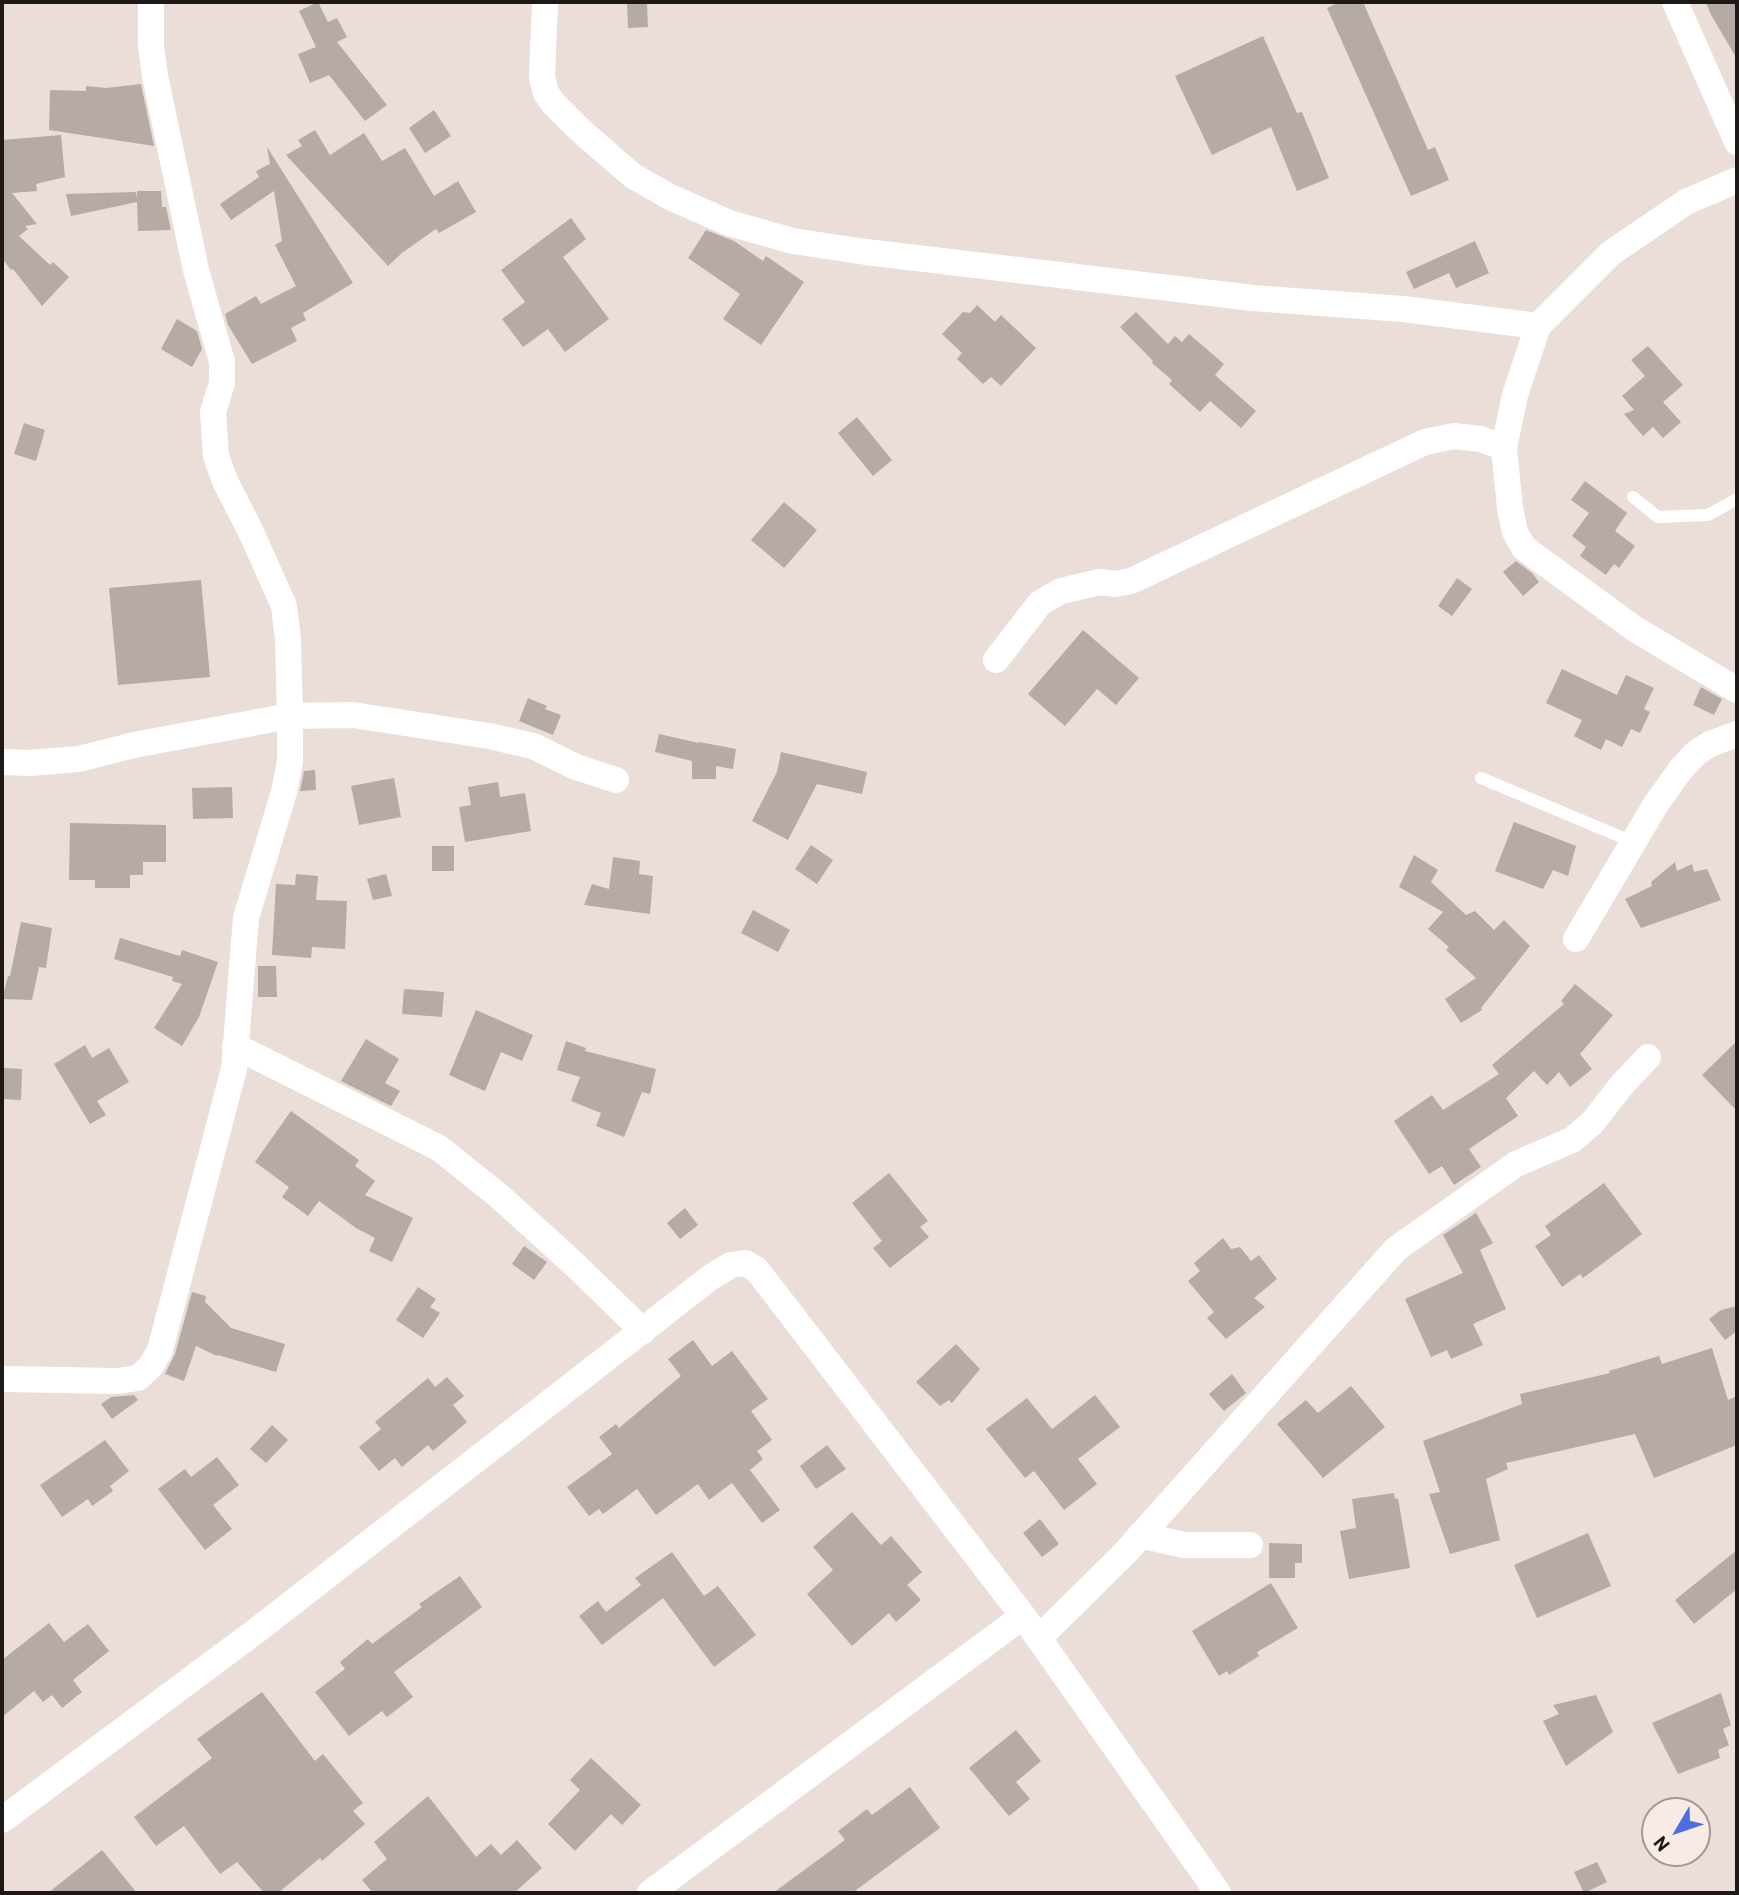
<!DOCTYPE html>
<style>
body{margin:0}
#map{position:relative;width:1739px;height:1895px;overflow:hidden;background:#ebddd8;font-family:Barlow,sans-serif}
canvas{display:block}
.frame{position:absolute;inset:0;border:4px solid #1e1917;pointer-events:none}
.north{position:absolute;left:1641px;top:1797px;width:70px;height:70px;box-sizing:border-box;background:#f8ebe5;border:2px solid #a19793;border-radius:50%;rotate:231deg;font-size:19px;font-weight:700;line-height:28px;text-align:center;color:#1e1917}
.north::after{content:'';display:block;margin:auto;width:24px;height:32px;background:#4d6de1;clip-path:polygon(50% 0,100% 100%,50% 72%,0 100%)}
</style>
<div id="map">
<canvas width="1739" height="1895"></canvas>
<div class="frame"></div>
<div class="north">N</div>
</div>
<script>
const context = document.querySelector('canvas').getContext('2d');
context.lineJoin = 'round';
function fillPath(path, color) {
  context.fillStyle = color;
  context.fill(path, 'evenodd');
}
function toPath(rows) {
  const path = new Path2D();
  for (const r of rows) {
    path.moveTo(r[0], r[1]);
    for (let i = 2; i < r.length; i += 2) path.lineTo(r[i], r[i + 1]);
  }
  return path;
}
function trace(path, color, width, dash) {
  context.strokeStyle = color;
  context.lineWidth = width;
  context.lineCap = dash ? 'butt' : 'round';
  context.setLineDash(dash || []);
  context.stroke(path);
}
fillPath(toPath([
 [318,2,328,22,337,18,347,37,337,42,387,105,365,121,329,75,310,83,298,54,316,47,299,11],
 [627,2,647,2,648,27,628,28],
 [1340,2,1363,2,1428,150,1435,147,1449,180,1411,196,1327,8],
 [1706,2,1737,2,1737,59,1710,13],
 [1263,36,1297,113,1302,112,1329,178,1297,191,1271,127,1212,155,1175,76],
 [141,84,154,146,49,130,50,90,86,91,86,86,106,88],
 [434,110,451,136,425,153,409,128],
 [315,130,330,155,364,133,382,161,405,148,434,196,458,181,476,212,439,233,436,229,402,253,388,266,286,155,302,146,298,140],
 [61,135,65,177,36,184,37,191,12,193,37,224,25,226,28,229,19,236,50,265,53,262,69,277,42,306,13,269,11,270,2,258,2,140],
 [267,147,353,283,303,313,306,320,291,328,297,341,252,364,228,325,225,314,256,296,261,304,296,286,275,245,282,241,274,191,231,220,220,204,259,177,256,171,270,164],
 [137,191,161,191,162,207,166,207,171,230,138,231,137,202,71,216,66,194,136,192,137,199],
 [571,218,586,239,563,257,609,319,565,352,548,329,523,347,502,319,525,302,501,270],
 [706,230,734,241,763,261,766,256,804,282,761,345,723,319,740,294,688,258],
 [1475,241,1489,273,1456,288,1449,273,1414,289,1406,272],
 [977,305,995,322,1001,315,1036,348,1001,386,991,377,983,384,957,359,962,353,942,334,963,312,970,313],
 [1136,312,1168,344,1175,336,1182,342,1189,334,1224,364,1215,375,1256,411,1241,428,1210,401,1200,412,1169,384,1172,380,1152,363,1153,361,1120,327],
 [177,319,197,331,202,349,192,367,161,349],
 [1648,346,1683,385,1663,402,1681,422,1663,438,1653,427,1643,436,1624,414,1634,410,1622,396,1645,376,1631,360],
 [857,417,892,460,873,476,838,433],
 [24,423,45,430,36,461,14,454],
 [1585,481,1627,513,1615,531,1635,546,1619,568,1614,564,1606,575,1580,556,1586,547,1572,536,1589,513,1571,500],
 [784,502,817,530,784,568,751,540],
 [1516,561,1532,573,1539,582,1523,596,1503,572],
 [1457,578,1472,589,1452,616,1438,606],
 [201,580,210,677,118,685,109,588],
 [1083,630,1139,678,1116,705,1097,689,1065,726,1028,694],
 [1562,669,1617,695,1626,675,1654,688,1644,709,1650,712,1640,733,1631,729,1622,747,1606,739,1601,750,1574,736,1582,720,1546,703],
 [1701,687,1722,699,1714,715,1693,705],
 [528,698,547,706,545,709,561,715,553,735,519,721],
 [659,734,699,743,699,742,736,749,733,769,716,766,716,779,692,779,692,761,655,752],
 [781,752,867,772,862,794,817,784,788,840,752,821,777,772],
 [315,770,316,790,300,791,304,771],
 [394,778,401,817,359,825,351,786],
 [498,782,500,797,525,793,531,831,465,842,459,807,471,805,468,787],
 [232,787,233,818,193,819,192,788],
 [1514,822,1576,846,1568,876,1553,870,1543,889,1495,871],
 [70,823,166,825,166,862,143,862,143,875,130,875,130,888,95,888,95,880,69,880],
 [811,845,833,860,817,884,795,869],
 [432,846,454,846,454,871,432,871],
 [1414,855,1438,870,1431,882,1466,915,1475,911,1494,930,1504,920,1530,946,1481,1008,1482,1010,1461,1023,1445,999,1476,978,1446,950,1449,947,1428,929,1443,912,1399,887],
 [613,857,640,861,639,874,653,876,650,914,584,905,592,884,609,889],
 [1675,862,1677,871,1692,864,1694,872,1707,869,1721,900,1641,928,1625,899,1652,886,1651,882],
 [296,874,318,876,316,900,347,901,345,949,312,947,311,958,272,955,276,884,295,885],
 [386,874,392,896,373,900,367,879],
 [753,910,790,930,778,952,741,933],
 [21,922,52,928,46,968,39,967,32,1000,2,999,8,976,10,976],
 [120,938,180,956,182,950,218,962,199,1017,182,1046,154,1028,182,984,172,981,173,977,114,959],
 [258,966,276,966,277,997,258,997],
 [1575,984,1613,1015,1580,1054,1592,1069,1570,1087,1559,1072,1547,1085,1534,1071,1506,1098,1518,1116,1469,1149,1481,1167,1454,1185,1442,1166,1429,1174,1394,1121,1432,1095,1443,1110,1499,1074,1492,1065,1564,1004,1561,1001],
 [404,989,444,992,442,1017,402,1014],
 [476,1010,533,1035,522,1061,501,1052,485,1091,449,1075],
 [366,1039,399,1059,385,1083,400,1091,391,1106,341,1081],
 [566,1041,586,1048,585,1051,656,1069,650,1094,642,1092,624,1137,596,1126,601,1113,571,1101,580,1077,557,1070],
 [1737,1041,1737,1111,1702,1075],
 [85,1045,92,1058,109,1048,129,1082,97,1101,106,1115,90,1124,54,1064],
 [2,1068,22,1069,21,1100,2,1099],
 [291,1111,359,1160,355,1166,375,1181,365,1195,413,1218,392,1262,369,1251,375,1238,356,1228,319,1201,308,1216,282,1197,289,1187,255,1162],
 [889,1173,928,1221,920,1227,929,1237,890,1268,873,1248,882,1241,852,1203],
 [1604,1183,1642,1234,1583,1278,1580,1274,1562,1287,1535,1246,1551,1235,1545,1226],
 [685,1208,698,1225,680,1239,667,1223],
 [1476,1213,1493,1243,1480,1250,1506,1309,1473,1324,1483,1345,1451,1359,1447,1350,1431,1357,1405,1299,1463,1273,1443,1235],
 [1223,1238,1231,1249,1240,1247,1251,1261,1259,1255,1277,1279,1254,1298,1265,1307,1226,1339,1207,1318,1214,1312,1188,1281,1200,1271,1194,1263],
 [524,1246,547,1262,534,1280,512,1264],
 [418,1287,436,1299,430,1307,440,1313,423,1338,396,1320],
 [192,1292,206,1296,205,1302,231,1328,285,1344,276,1372,218,1355,217,1356,196,1346,184,1381,165,1374,175,1354],
 [1737,1306,1737,1331,1725,1340,1709,1319,1721,1310],
 [693,1340,712,1366,732,1351,768,1399,751,1411,772,1440,757,1451,763,1459,750,1470,780,1510,762,1523,732,1483,709,1500,698,1484,656,1515,637,1489,603,1514,599,1509,589,1516,567,1487,612,1454,599,1437,616,1424,619,1428,681,1376,668,1359],
 [956,1344,980,1369,952,1403,949,1400,940,1406,916,1382],
 [1712,1348,1728,1400,1737,1396,1737,1445,1654,1478,1635,1434,1506,1463,1508,1469,1486,1479,1500,1540,1450,1554,1429,1494,1440,1492,1423,1441,1522,1404,1520,1394,1610,1373,1609,1371,1659,1356,1662,1364],
 [1232,1374,1246,1393,1224,1411,1209,1394],
 [447,1377,464,1396,453,1405,467,1422,433,1451,428,1445,402,1467,395,1458,379,1471,359,1447,381,1429,375,1422,428,1378,435,1387],
 [1351,1386,1385,1427,1323,1478,1277,1424,1306,1400,1318,1413],
 [134,1395,138,1400,112,1419,101,1404,111,1397],
 [1095,1395,1120,1427,1078,1459,1097,1484,1064,1510,1034,1471,1025,1478,986,1429,1027,1398,1052,1429],
 [272,1425,288,1440,266,1463,250,1449],
 [105,1440,129,1471,110,1486,113,1491,92,1506,88,1499,62,1517,40,1485],
 [827,1445,846,1469,816,1489,800,1466],
 [217,1457,239,1485,213,1505,232,1529,205,1550,158,1489,185,1469,191,1477],
 [1394,1493,1395,1499,1398,1498,1410,1568,1349,1579,1340,1531,1356,1528,1352,1499],
 [852,1512,881,1545,891,1536,922,1572,907,1585,921,1600,896,1622,889,1613,852,1646,807,1594,833,1570,813,1547],
 [1040,1519,1059,1544,1042,1557,1023,1533],
 [1588,1533,1611,1586,1537,1618,1514,1565],
 [1269,1543,1302,1544,1302,1563,1295,1563,1295,1578,1269,1578],
 [1737,1550,1737,1589,1694,1624,1675,1600],
 [672,1552,704,1596,718,1586,756,1635,714,1667,663,1598,602,1645,579,1616,598,1601,606,1612,641,1585,635,1578],
 [460,1576,482,1607,394,1672,413,1697,387,1717,382,1711,349,1736,315,1692,345,1669,340,1662,368,1639,372,1644,422,1607,419,1604],
 [1271,1583,1298,1628,1257,1652,1259,1656,1229,1675,1227,1671,1219,1676,1192,1631],
 [49,1623,64,1642,88,1624,109,1651,73,1680,82,1692,62,1708,52,1695,43,1702,34,1691,2,1717,2,1660],
 [262,1692,315,1761,323,1754,363,1803,353,1811,365,1824,322,1861,320,1858,278,1893,264,1893,237,1862,220,1874,184,1826,156,1846,134,1817,212,1758,197,1739],
 [1721,1693,1731,1725,1723,1729,1729,1745,1718,1750,1720,1758,1678,1774,1652,1723],
 [1596,1695,1613,1732,1566,1766,1543,1721,1559,1714,1553,1705],
 [1016,1730,1041,1761,1016,1782,1030,1799,1009,1816,969,1768],
 [591,1758,641,1805,622,1825,611,1814,575,1851,548,1824,580,1790,570,1780],
 [910,1787,940,1828,852,1893,773,1893,845,1840,838,1831,867,1809,872,1815],
 [428,1796,476,1857,491,1844,501,1855,517,1840,542,1868,514,1893,373,1893,362,1880,387,1859,374,1842],
 [102,1850,137,1893,48,1893],
 [1597,1862,1607,1882,1584,1893,1574,1872]
]), '#b6aaa5');
trace(toPath([
 [1633,497,1658,517,1708,515,1737,499],
 [1481,778,1633,842]
]), '#fff', 12);
trace(toPath([
 [151,2,151,46,155,76,196,270,222,362,222,383,213,412,216,456,225,481,251,532,284,606,288,640,290,716,353,715,489,736,533,746,576,767,616,780],
 [545,2,542,77,546,93,554,104,581,131,633,176,670,197,729,223,793,241,866,252,1253,298,1403,309,1538,326],
 [1675,2,1737,142],
 [1737,180,1686,202,1611,253,1538,326,1515,395,1504,448,1510,508,1515,532,1524,548,1635,629,1737,690],
 [996,660,1040,603,1061,591,1100,582,1115,584,1131,581,1425,442,1454,436,1481,439,1504,448],
 [2,762,29,763,79,759,134,745,290,716,290,762,284,792,246,918,234,1069,160,1350,151,1366,138,1378,118,1381,2,1379],
 [1576,939,1656,804,1681,769,1696,753,1710,744,1737,734],
 [235,1046,439,1148,499,1196,573,1263,643,1331],
 [1140,1535,1184,1545,1250,1545],
 [1039,1638,1125,1553,1396,1249,1516,1164,1572,1140,1592,1123,1621,1086,1648,1057],
 [2,1820,256,1631,711,1277,731,1265,745,1263,756,1269,767,1283,1023,1616,1218,1893],
 [650,1893,1023,1616]
]), '#fff', 26);
</script>
